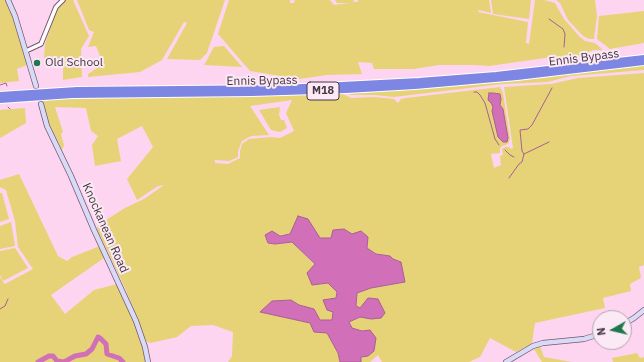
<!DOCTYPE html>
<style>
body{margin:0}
#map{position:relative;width:644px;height:362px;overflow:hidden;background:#fdd5f0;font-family:"IBM Plex Sans",sans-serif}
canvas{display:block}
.north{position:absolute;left:592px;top:310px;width:40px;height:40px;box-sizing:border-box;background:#fbeaf5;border:1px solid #b3a2ad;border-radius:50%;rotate:262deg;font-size:11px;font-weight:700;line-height:16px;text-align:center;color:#473742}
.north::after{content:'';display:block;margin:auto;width:14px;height:18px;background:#1d784d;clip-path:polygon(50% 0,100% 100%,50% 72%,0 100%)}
</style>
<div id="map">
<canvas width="644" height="362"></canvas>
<div class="north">N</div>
</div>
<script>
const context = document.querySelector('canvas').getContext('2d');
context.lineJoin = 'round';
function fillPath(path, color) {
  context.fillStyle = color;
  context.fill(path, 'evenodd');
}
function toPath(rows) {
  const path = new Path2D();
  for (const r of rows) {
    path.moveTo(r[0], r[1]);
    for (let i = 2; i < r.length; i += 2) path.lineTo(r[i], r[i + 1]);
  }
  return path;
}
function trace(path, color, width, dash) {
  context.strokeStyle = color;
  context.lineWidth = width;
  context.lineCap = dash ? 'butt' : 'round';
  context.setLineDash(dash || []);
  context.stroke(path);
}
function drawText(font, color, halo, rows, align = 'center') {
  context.font = font + ' "IBM Plex Sans",sans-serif';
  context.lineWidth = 4;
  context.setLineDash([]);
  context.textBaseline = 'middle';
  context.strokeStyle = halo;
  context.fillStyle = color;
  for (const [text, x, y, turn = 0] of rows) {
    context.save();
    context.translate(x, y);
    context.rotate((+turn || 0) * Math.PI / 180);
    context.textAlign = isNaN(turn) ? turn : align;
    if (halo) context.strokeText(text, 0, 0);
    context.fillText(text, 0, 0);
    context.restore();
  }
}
fillPath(toPath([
 [0,0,6,0,13,16,27,65,17,69,19,81,0,83],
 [66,0,73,0,89,36,81,49,82,77,63,80,63,61,44,58,45,44,57,9],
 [77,0,225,0,207,53,200,60,167,59,187,23,184,22,162,60,140,72,88,77,88,74,103,64,96,46,88,47,94,32,89,30],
 [229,0,290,0,290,3,294,3,295,0,330,0,334,5,349,3,337,3,335,0,354,0,353,2,357,2,359,0,489,0,491,13,479,10,478,12,528,22,526,43,529,44,535,0,544,0,555,3,564,19,579,36,585,41,595,43,603,50,593,50,579,57,562,59,552,57,489,66,474,65,439,65,414,69,374,69,372,63,358,62,362,74,327,75,299,79,250,71,218,34],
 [491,0,531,0,529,19,493,14],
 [556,0,595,0,597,16,594,39,589,39,583,36,568,20,560,3],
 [644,11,644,43,610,49,597,39,599,16],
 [224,46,242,67,204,65,214,47],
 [644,65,644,70,571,76,547,82,502,84,394,97,375,95,351,95,347,92],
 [644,73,644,265,639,267,641,278,630,284,631,291,603,298,605,308,535,323,532,343,516,352,490,338,480,357,469,362,382,362,378,355,370,362,361,362,360,356,370,330,362,331,351,328,349,322,360,317,371,319,380,305,378,299,360,308,356,306,357,293,371,288,404,282,390,256,376,254,367,248,368,244,344,229,332,238,319,238,308,219,290,234,265,236,268,243,275,244,292,242,315,265,337,293,332,320,320,320,314,309,299,305,291,300,272,301,327,333,338,353,340,362,228,362,232,356,233,332,213,325,191,326,177,337,151,343,145,341,142,330,125,288,97,229,98,225,125,208,144,199,164,185,158,186,137,200,127,179,153,147,142,126,117,139,121,161,95,166,92,145,98,136,91,131,86,108,55,107,63,132,61,134,64,145,62,150,49,123,43,101,55,99,341,93,351,98,374,97,394,99,398,103,401,99,406,98,500,87,503,93,510,138,508,144,502,146,500,148,500,153,491,154,494,168,501,165,500,156,503,155,502,149,505,147,509,147,511,149,513,148,504,87,551,84,578,78],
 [292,100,286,113,294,131,280,138,271,137,249,139,242,144,240,151,240,158,228,164,215,163,215,160,229,161,238,157,238,151,242,141,251,136,269,135,250,106],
 [280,107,279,115,281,120,284,120,287,128,280,132,271,130,259,110],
 [25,108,26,123,0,138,0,110],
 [19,174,58,256,67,261,72,257,100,246,104,258,51,295,65,314,94,290,117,284,135,322,143,347,146,362,0,362,0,277,3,282,5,284,33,269,18,247,15,221,6,190,0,187,0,180],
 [0,193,2,193,9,219,0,222],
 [11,222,15,246,0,249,0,226],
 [15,248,28,268,3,281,0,275,0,251],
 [540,346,544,357,572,362,542,362,534,349],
 [637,353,640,358,644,357,644,362,613,362,612,358]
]), '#e6d377');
const water = toPath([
 [489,93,493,93,500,94,501,99,500,105,503,109,508,138,507,142,503,142,498,137,492,111,493,107,491,103,488,100,489,93],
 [298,216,308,219,320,238,331,238,333,230,344,229,352,234,361,231,368,237,367,248,376,254,390,256,393,259,401,262,405,282,371,288,357,293,356,306,360,308,368,298,378,299,385,313,381,318,371,319,360,317,349,322,352,328,362,331,370,330,376,338,374,351,368,356,361,357,361,362,340,362,338,353,327,333,314,332,310,323,260,312,272,301,291,300,299,305,314,309,320,320,332,320,333,312,327,310,323,300,336,298,337,292,328,283,312,285,307,273,315,264,292,242,275,244,268,243,265,235,272,231,280,236,290,234,298,216]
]);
fillPath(water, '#d170b8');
trace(water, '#a85f95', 1);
trace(toPath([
 [549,19,563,29,565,34,564,47],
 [0,85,6,83,7,86],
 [474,92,477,92,480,95,485,103,495,139,499,145],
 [8,107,10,109],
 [505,150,510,155,514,157],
 [524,154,549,142],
 [509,178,519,164,522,162,524,154,522,151,520,130,528,129,532,125,552,88],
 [0,309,5,306,8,299]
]), '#a85f95', 1);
trace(toPath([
 [38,362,49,356,53,356,57,361,64,362,75,356,86,354,92,349,98,337,100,338,106,344,107,354,119,358,123,362]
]), '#d170b8', 5);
const street = toPath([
 [26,51,41,44,56,7,63,0]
]);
const secondary = toPath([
 [8,0,15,16,36,86],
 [41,104,47,126,71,176,94,230,136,321,145,347,148,362],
 [624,324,634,318,644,310],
 [506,362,533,346,543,343,584,339,600,334]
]);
const highway = toPath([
 [0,95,77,90,284,88,419,81,496,75,644,58],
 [0,100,72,95,252,93,346,90,415,86,517,77,644,62]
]);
trace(street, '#76546c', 5.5);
trace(secondary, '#76546c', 6);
trace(highway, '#fff', 8);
trace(street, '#fff', 3.5);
trace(secondary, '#d8dbf7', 4.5);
trace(highway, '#7d86e3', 6);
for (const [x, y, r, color] of [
 [37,63,4,"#1d784d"]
]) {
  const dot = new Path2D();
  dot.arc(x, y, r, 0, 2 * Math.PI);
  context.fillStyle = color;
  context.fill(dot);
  trace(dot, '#fbeaf5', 1.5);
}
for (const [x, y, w] of [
 [323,91,32]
]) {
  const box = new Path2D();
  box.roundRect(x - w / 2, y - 9, w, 18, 3);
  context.fillStyle = '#fbeaf5';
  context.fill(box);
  trace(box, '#473742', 1);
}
drawText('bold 11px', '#473742', null, [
 ["M18",323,91]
]);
drawText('12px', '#473742', '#fbeaf5', [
 ["Ennis Bypass",584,58,-7],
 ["Ennis Bypass",262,81,-1],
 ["Knockanean Road",105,228,66]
]);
drawText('12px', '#473742', '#fbeaf5', [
 ["Old School",45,63]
], 'left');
</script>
